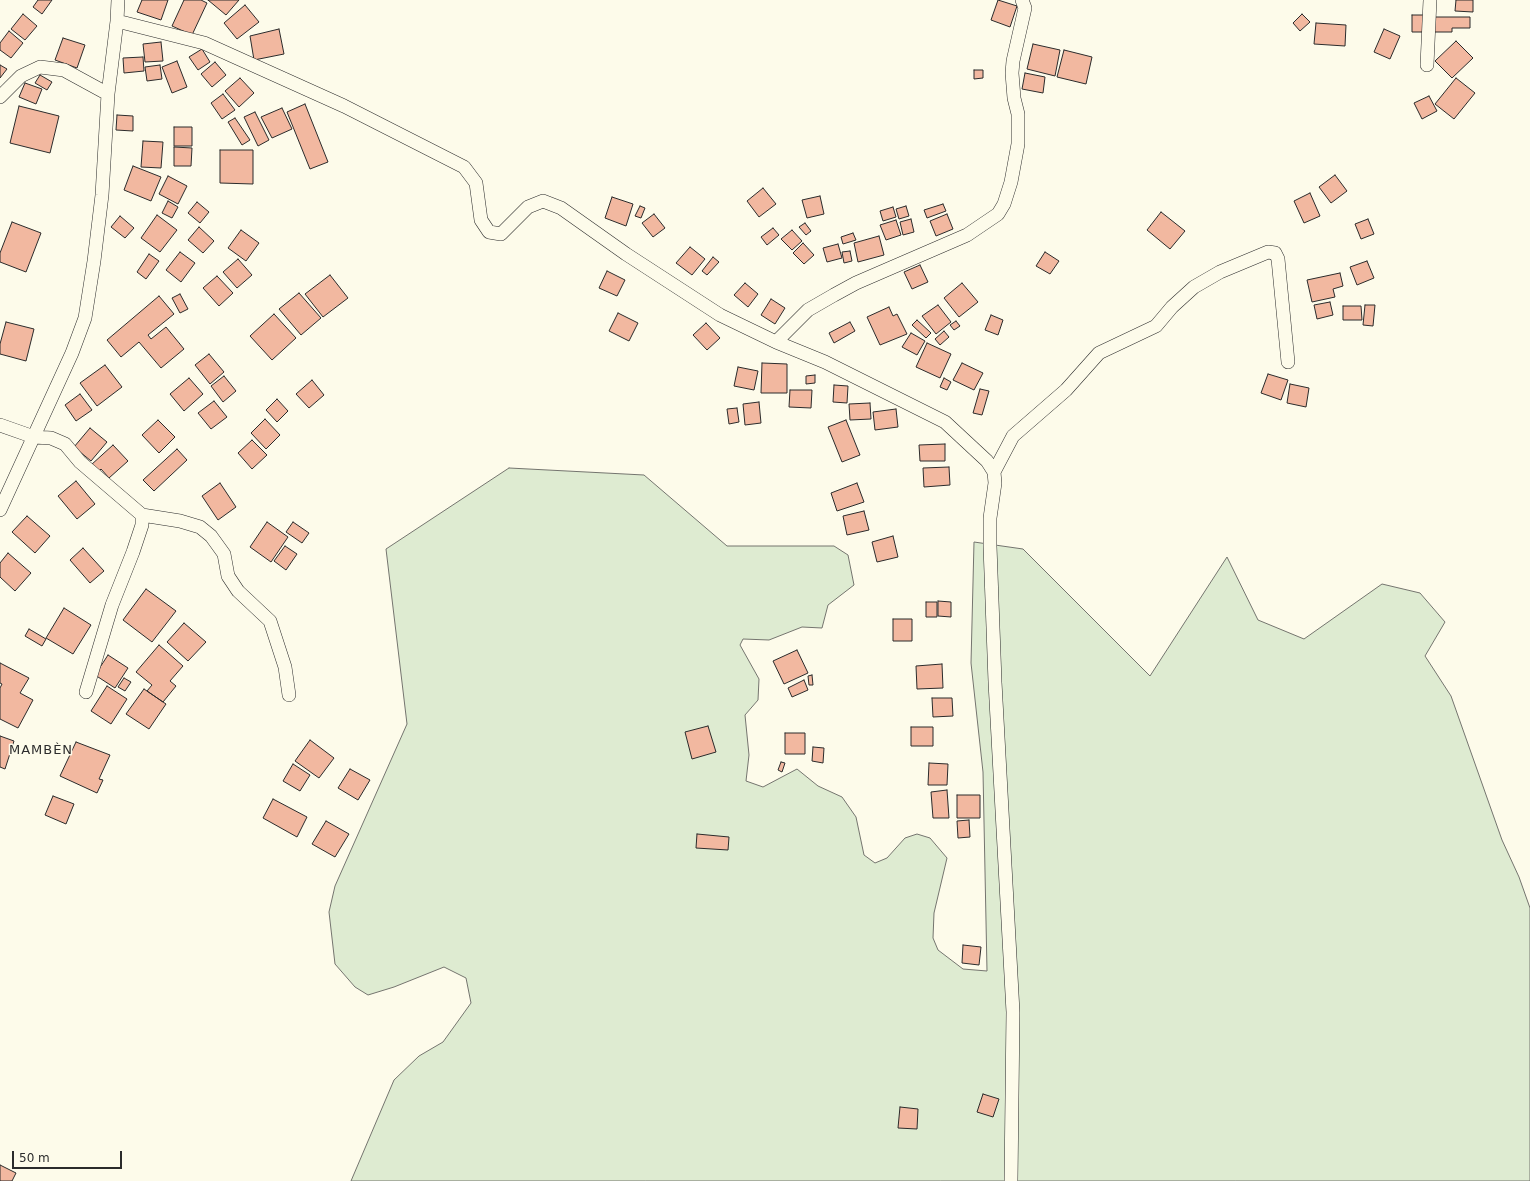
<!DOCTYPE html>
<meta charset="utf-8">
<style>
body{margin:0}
#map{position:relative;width:1530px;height:1181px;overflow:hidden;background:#fdfbea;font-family:"DejaVu Sans",sans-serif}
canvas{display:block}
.scale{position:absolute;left:12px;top:1151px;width:110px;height:18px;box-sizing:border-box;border:2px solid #2b2b2b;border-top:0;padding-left:5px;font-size:12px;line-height:14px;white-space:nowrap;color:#2b2b2b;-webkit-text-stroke:3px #fdfbea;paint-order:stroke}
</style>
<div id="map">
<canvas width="1530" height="1181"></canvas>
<div class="scale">50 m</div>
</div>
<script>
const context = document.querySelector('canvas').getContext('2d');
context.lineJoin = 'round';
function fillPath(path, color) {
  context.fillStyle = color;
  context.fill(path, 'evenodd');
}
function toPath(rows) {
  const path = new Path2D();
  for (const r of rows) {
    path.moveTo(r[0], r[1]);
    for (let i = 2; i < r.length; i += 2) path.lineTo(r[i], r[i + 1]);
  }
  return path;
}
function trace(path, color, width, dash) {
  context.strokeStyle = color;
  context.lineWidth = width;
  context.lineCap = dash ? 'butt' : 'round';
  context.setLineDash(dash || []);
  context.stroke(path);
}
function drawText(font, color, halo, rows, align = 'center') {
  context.font = font + ' "DejaVu Sans",sans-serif';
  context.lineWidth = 3;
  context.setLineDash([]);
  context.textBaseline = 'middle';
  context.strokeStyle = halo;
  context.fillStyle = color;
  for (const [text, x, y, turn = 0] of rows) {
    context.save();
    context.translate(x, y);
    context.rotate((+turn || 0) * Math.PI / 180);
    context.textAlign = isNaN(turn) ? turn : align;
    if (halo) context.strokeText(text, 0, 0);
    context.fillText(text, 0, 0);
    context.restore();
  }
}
const green = toPath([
 [509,468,644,475,727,546,834,546,848,555,854,585,828,605,822,628,802,627,769,640,743,639,740,645,759,679,758,700,745,715,749,755,746,781,763,787,797,769,818,786,842,797,856,817,864,855,875,863,887,858,905,838,917,834,930,838,947,858,934,913,933,938,938,950,963,969,987,971,983,772,971,663,974,542,1023,549,1150,676,1227,557,1258,620,1304,639,1382,584,1420,593,1445,622,1425,656,1451,696,1502,840,1519,877,1530,908,1530,1181,351,1181,394,1080,419,1056,443,1042,471,1003,466,978,444,967,394,987,368,995,355,987,335,964,329,912,335,886,407,724,386,549,509,468]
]);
fillPath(green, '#deebd1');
trace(green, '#74746e', 1);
const building = toPath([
 [38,0,52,0,42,14,33,7,38,0],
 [142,0,168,0,161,20,137,12,142,0],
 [184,0,201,0,207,3,192,35,172,26,184,0],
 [208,0,239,0,226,15,208,0],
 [998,0,1017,6,1010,27,991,20,998,0],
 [1456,0,1473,0,1473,12,1455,11,1456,0],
 [245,5,259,22,237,39,224,23,245,5],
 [23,14,37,26,25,40,11,29,23,14],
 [1302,14,1310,22,1300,31,1293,23,1302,14],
 [1412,15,1426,15,1426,32,1412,32,1412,15],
 [1434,17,1470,17,1470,28,1452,28,1452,32,1434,32,1434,17],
 [1316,23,1346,25,1345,46,1314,44,1316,23],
 [279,29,284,54,254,60,250,36,279,29],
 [1384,29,1400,36,1390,59,1374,52,1384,29],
 [9,31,23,43,11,58,0,50,0,43,9,31],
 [63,38,85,45,77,68,55,60,63,38],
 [1456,41,1473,58,1452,78,1435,61,1456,41],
 [161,42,163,61,145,62,143,44,161,42],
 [1033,44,1060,50,1055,76,1027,69,1033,44],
 [202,49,210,62,198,70,189,57,202,49],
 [1064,50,1092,57,1086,84,1057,77,1064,50],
 [143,57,144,71,124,73,123,58,143,57],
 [177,61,187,87,172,93,162,67,177,61],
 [215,62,226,75,212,87,201,74,215,62],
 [0,65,7,69,0,78,0,65],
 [160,65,162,79,147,81,145,67,160,65],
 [974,70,983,70,983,78,974,79,974,70],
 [1025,73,1045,77,1043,93,1022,89,1025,73],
 [40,75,52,82,47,90,35,83,40,75],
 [240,78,254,93,239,107,225,91,240,78],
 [1456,78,1475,93,1454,119,1435,104,1456,78],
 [25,83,42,89,36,104,19,97,25,83],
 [223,94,235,110,222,119,211,103,223,94],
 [1429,96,1437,111,1422,119,1414,103,1429,96],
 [305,104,328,162,310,169,287,112,305,104],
 [19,106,59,116,50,153,10,143,19,106],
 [282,108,292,129,272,138,261,117,282,108],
 [255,112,269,140,258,146,244,117,255,112],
 [117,115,133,116,133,131,116,130,117,115],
 [235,118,250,140,242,145,228,122,235,118],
 [174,127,192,127,192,146,174,146,174,127],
 [143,141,163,142,161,168,141,167,143,141],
 [174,147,192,148,191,166,174,166,174,147],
 [220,150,253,150,253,184,220,183,220,150],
 [133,166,161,177,151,201,124,190,133,166],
 [1335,175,1347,191,1331,203,1319,187,1335,175],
 [168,176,187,186,178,204,159,194,168,176],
 [763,188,776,204,759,217,747,201,763,188],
 [1310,193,1320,216,1304,223,1294,201,1310,193],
 [820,196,824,214,807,218,802,200,820,196],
 [612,197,633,204,626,226,605,218,612,197],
 [168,201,178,207,172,218,162,213,168,201],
 [197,202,209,212,200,223,188,213,197,202],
 [943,204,946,211,927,218,924,210,943,204],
 [640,206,645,208,641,218,635,216,640,206],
 [906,206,909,216,899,219,896,209,906,206],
 [893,207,896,217,883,221,880,211,893,207],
 [1161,212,1185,231,1170,249,1147,230,1161,212],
 [654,214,665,228,653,237,642,223,654,214],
 [947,214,953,229,936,236,930,221,947,214],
 [157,215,177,230,160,252,141,238,157,215],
 [120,216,134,228,125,238,111,227,120,216],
 [911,219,914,232,903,235,900,222,911,219],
 [1368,219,1374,234,1361,239,1355,224,1368,219],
 [896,220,901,235,886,240,880,225,896,220],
 [12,222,41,233,26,272,0,262,0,253,12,222],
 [805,223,811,231,806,235,799,227,805,223],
 [199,227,214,241,203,253,188,240,199,227],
 [773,228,779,235,767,245,761,237,773,228],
 [241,230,259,243,246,261,228,248,241,230],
 [792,230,802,241,792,250,781,239,792,230],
 [853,233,856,240,843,244,841,237,853,233],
 [879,236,884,255,858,262,854,243,879,236],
 [803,243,814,255,804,264,793,253,803,243],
 [838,244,842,258,827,262,823,248,838,244],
 [690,247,705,259,692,275,676,263,690,247],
 [850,251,852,261,844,263,842,252,850,251],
 [180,252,195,263,181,282,166,270,180,252],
 [1045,252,1059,261,1050,274,1036,266,1045,252],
 [149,254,159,261,146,279,137,272,149,254],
 [713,257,719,262,707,275,702,271,713,257],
 [238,259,252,275,237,288,223,272,238,259],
 [1367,261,1374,278,1357,285,1350,267,1367,261],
 [920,265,928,282,912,289,904,272,920,265],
 [607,271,625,280,617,296,599,288,607,271],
 [1340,273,1343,286,1333,289,1335,297,1312,302,1307,280,1340,273],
 [330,275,348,298,323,317,305,294,330,275],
 [217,276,233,293,219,306,203,288,217,276],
 [745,283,758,294,748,307,734,295,745,283],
 [962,283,978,302,959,317,944,298,962,283],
 [299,293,321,318,301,335,279,309,299,293],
 [180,294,188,309,180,313,172,298,180,294],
 [159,296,174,314,148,335,151,339,166,327,184,349,161,368,139,342,121,357,107,340,159,296],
 [771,299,785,308,775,324,761,315,771,299],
 [1330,302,1333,315,1317,319,1314,305,1330,302],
 [938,305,951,322,936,334,922,316,938,305],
 [1365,305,1375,305,1373,326,1363,325,1365,305],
 [1343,306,1361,306,1362,320,1343,320,1343,306],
 [889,307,893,316,897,314,907,334,880,345,867,317,889,307],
 [618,313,638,323,629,341,609,331,618,313],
 [274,314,296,338,272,360,250,336,274,314],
 [991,315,1003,320,998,335,985,330,991,315],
 [917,320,931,333,926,338,912,325,917,320],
 [956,321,960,326,954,330,950,325,956,321],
 [6,322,34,329,26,361,0,354,0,344,6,322],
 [850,322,855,331,834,343,829,333,850,322],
 [706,323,720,338,707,350,693,335,706,323],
 [944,331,949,337,940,345,935,339,944,331],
 [911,333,925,341,917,355,902,347,911,333],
 [927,343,951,354,940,378,916,367,927,343],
 [209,354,224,372,210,384,195,365,209,354],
 [762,363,787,364,787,393,761,393,762,363],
 [962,363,983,373,974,390,953,380,962,363],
 [105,365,122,387,97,406,80,383,105,365],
 [738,367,758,371,754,390,734,386,738,367],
 [1268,374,1288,380,1281,400,1261,393,1268,374],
 [815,375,815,383,806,384,806,376,815,375],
 [224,376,236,391,223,402,211,386,224,376],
 [189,378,203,394,184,411,170,394,189,378],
 [944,378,951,382,947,390,940,387,944,378],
 [312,380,324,395,309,408,296,394,312,380],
 [1290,384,1309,388,1306,407,1287,403,1290,384],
 [834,385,848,386,847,403,833,402,834,385],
 [980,389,989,391,982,415,973,413,980,389],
 [790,390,812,390,811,408,789,407,790,390],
 [80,394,92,410,76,421,65,405,80,394],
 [277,399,288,411,277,422,266,410,277,399],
 [214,401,227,417,211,429,198,413,214,401],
 [759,402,761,423,745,425,743,404,759,402],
 [870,403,871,419,850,420,849,404,870,403],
 [737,408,739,422,729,424,727,409,737,408],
 [896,409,898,427,875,430,873,412,896,409],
 [265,419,280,435,266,449,251,433,265,419],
 [158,420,175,437,159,453,142,435,158,420],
 [846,420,860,455,842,462,828,427,846,420],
 [90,428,107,442,91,461,74,447,90,428],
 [252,440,267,455,252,469,238,453,252,440],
 [945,444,945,461,920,461,919,445,945,444],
 [113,445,128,461,109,478,101,469,98,472,91,465,113,445],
 [177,449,187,460,154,491,143,480,177,449],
 [949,467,950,485,924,487,923,468,949,467],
 [76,481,95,504,77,519,58,496,76,481],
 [220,483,236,507,218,520,202,496,220,483],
 [857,483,864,502,837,511,831,493,857,483],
 [864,511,869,530,847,535,843,516,864,511],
 [27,516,50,536,35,553,12,532,27,516],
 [267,522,288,537,271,562,250,547,267,522],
 [293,522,309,533,302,543,286,532,293,522],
 [893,536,898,557,877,562,872,542,893,536],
 [285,546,297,554,286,570,274,561,285,546],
 [83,548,104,571,90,583,70,560,83,548],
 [8,553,31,573,15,591,0,577,0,563,8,553],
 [146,589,176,611,152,642,123,620,146,589],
 [938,601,951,602,951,617,938,616,938,601],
 [926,602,937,602,937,617,926,617,926,602],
 [64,608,91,625,73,654,46,638,64,608],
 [893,619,912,619,912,641,893,641,893,619],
 [184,623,206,642,188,661,167,642,184,623],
 [29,629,46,639,42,646,25,636,29,629],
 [159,645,183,666,170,681,176,686,163,702,147,691,152,685,136,672,159,645],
 [797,650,808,673,784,684,773,661,797,650],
 [108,655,128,668,115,688,95,675,108,655],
 [0,663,29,678,20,693,33,700,18,728,0,719,0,688,2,684,0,683,0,663],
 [942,664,943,688,917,689,916,666,942,664],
 [812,675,813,685,809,685,808,676,812,675],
 [124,678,131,682,125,691,118,687,124,678],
 [804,680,808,690,792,697,788,688,804,680],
 [107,686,127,699,111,724,91,711,107,686],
 [144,689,166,704,149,729,126,714,144,689],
 [932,698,952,698,953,716,933,717,932,698],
 [708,726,716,752,692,759,685,732,708,726],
 [911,727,933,727,933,746,911,746,911,727],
 [785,733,805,733,805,754,785,754,785,733],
 [0,736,14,741,5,769,0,767,0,736],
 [310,740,334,758,319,778,295,761,310,740],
 [76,742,110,755,99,779,103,780,97,793,60,776,76,742],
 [813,747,824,748,823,763,812,761,813,747],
 [781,762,785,763,782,772,778,770,781,762],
 [929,763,948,764,947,785,928,785,929,763],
 [293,764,310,775,300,791,283,781,293,764],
 [350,769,370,780,358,800,338,788,350,769],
 [947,790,949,818,933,818,931,792,947,790],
 [957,795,980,795,980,818,957,818,957,795],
 [53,796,74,804,66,824,45,815,53,796],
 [273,799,307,817,297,837,263,818,273,799],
 [969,820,970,837,958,838,957,821,969,820],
 [326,821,349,834,335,857,312,844,326,821],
 [697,834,729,837,728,850,696,848,697,834],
 [963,945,981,947,979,965,962,963,963,945],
 [983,1094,999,1099,993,1117,977,1112,983,1094],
 [900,1107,918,1109,917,1129,898,1128,900,1107],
 [0,1165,16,1173,12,1181,0,1181,0,1165]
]);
fillPath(building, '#f2b8a0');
trace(building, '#2b2b2b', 1);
const street = toPath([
 [117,21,204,43,344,106,464,167,476,183,481,220,489,232,501,234,528,207,543,201,561,208,626,254,720,315,776,342,825,362,945,422,987,461,994,472,995,483,990,518,990,546,995,682,1013,1012,1011,1181],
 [1427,65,1430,0],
 [0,97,21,76,40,67,64,70,108,94],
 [776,342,808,310,834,295,856,283,967,235,998,214,1004,204,1011,182,1018,144,1018,114,1014,98,1012,73,1013,61,1025,8,1022,0],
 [0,425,34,437,51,438,65,444,80,462,142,515,142,525,133,552,112,605,86,692],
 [994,472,1013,436,1066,390,1099,353,1156,326,1172,307,1194,287,1220,272,1268,252,1275,253,1278,259,1288,362],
 [0,510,72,353,85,318,94,261,102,195,108,94,117,21,118,0],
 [142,515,180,521,200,527,211,536,224,554,228,576,238,591,270,621,285,667,289,695]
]);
trace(street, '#2b2b2b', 14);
trace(street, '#fdfbea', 13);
context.letterSpacing = '1px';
drawText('13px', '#2b2b2b', '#fdfbea', [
 ["MAMBÈN",41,751]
]);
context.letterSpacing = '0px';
</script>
